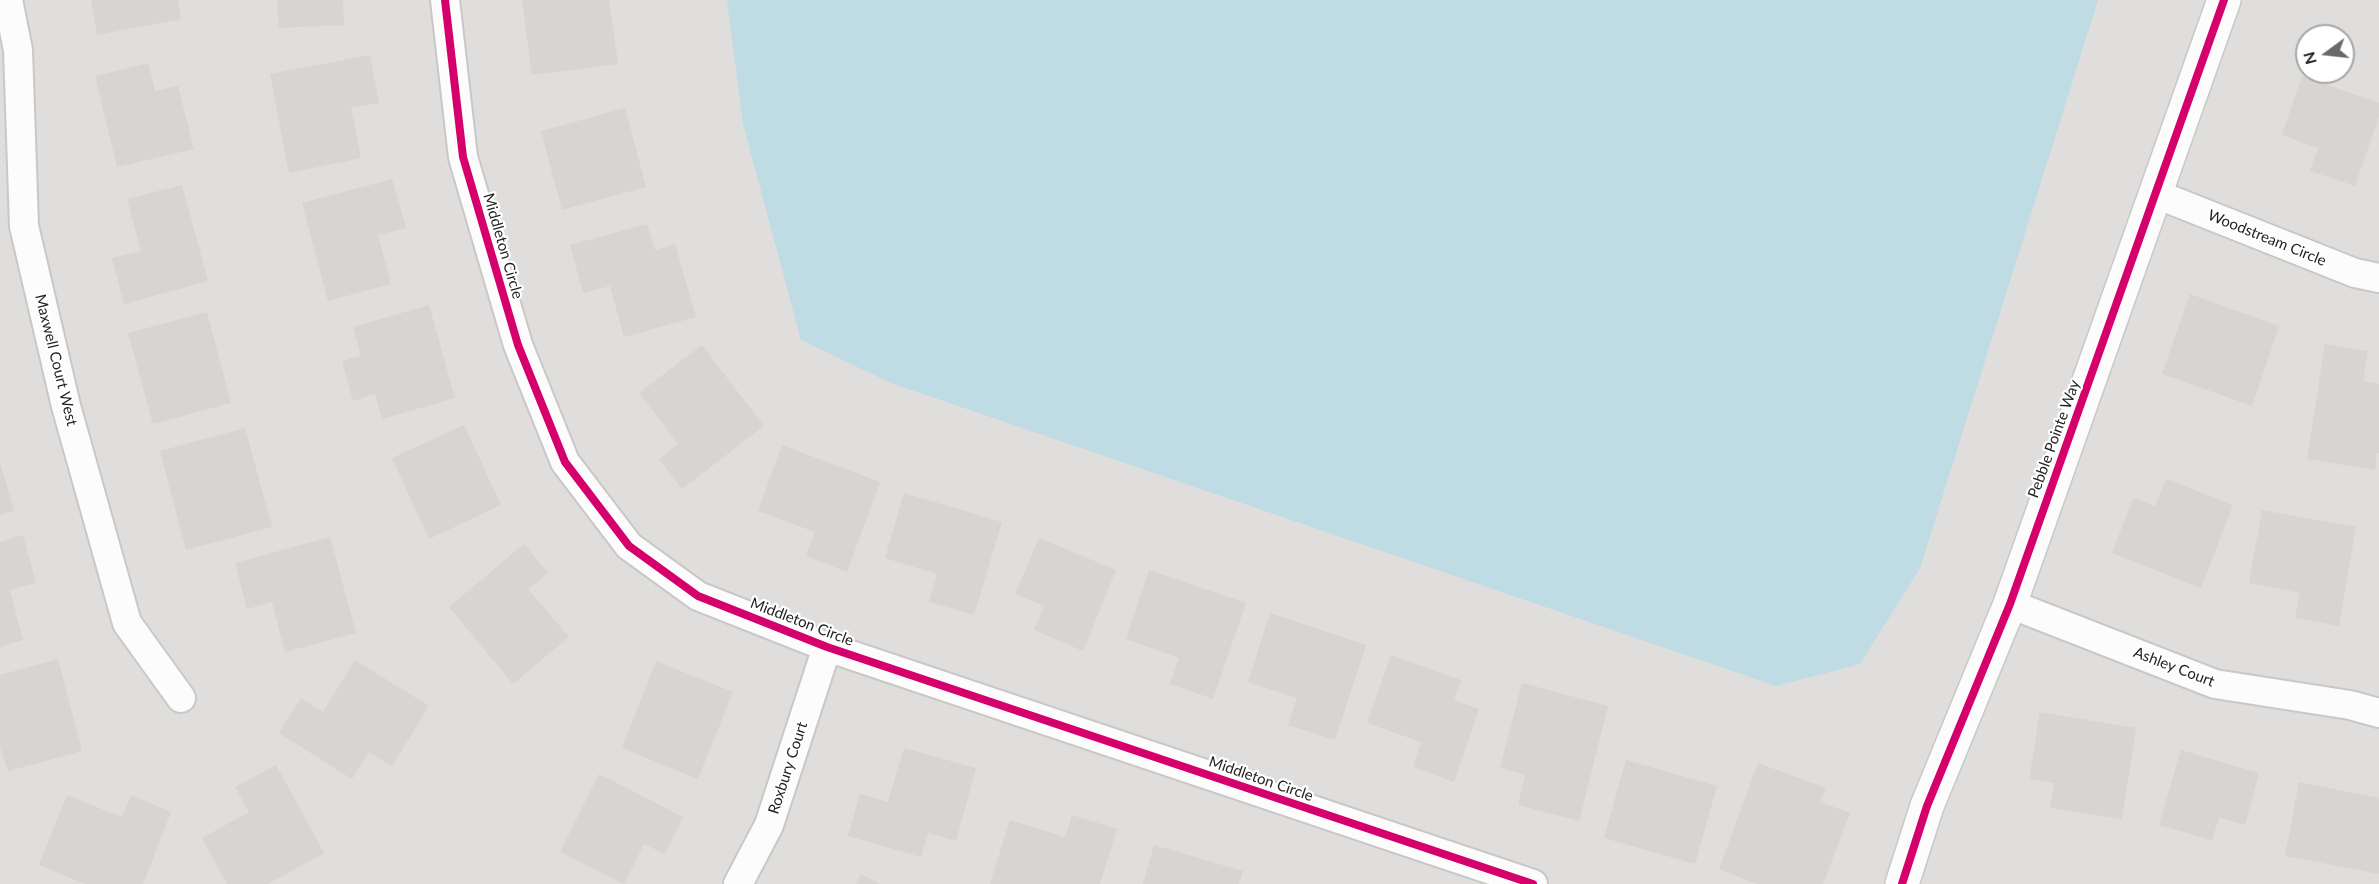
<!DOCTYPE html>
<style>
body{margin:0}
#map{position:relative;width:2379px;height:884px;overflow:hidden;background:#f0eeeb;font-family:Lato,sans-serif}
canvas{display:block}
.north{position:absolute;left:2295px;top:24px;width:60px;height:60px;box-sizing:border-box;background:#fff;border:2px solid #a7a7a7;border-radius:50%;rotate:255deg;font-size:16px;font-weight:700;line-height:24px;text-align:center;color:#222}
.north::after{content:'';display:block;margin:auto;width:21px;height:27px;background:#6a6968;clip-path:polygon(50% 0,100% 100%,50% 72%,0 100%)}
</style>
<div id="map">
<canvas width="2379" height="884"></canvas>
<div class="north">N</div>
</div>
<script>
const context = document.querySelector('canvas').getContext('2d');
context.lineJoin = 'round';
function fillPath(path, color) {
  context.fillStyle = color;
  context.fill(path, 'evenodd');
}
function toPath(rows) {
  const path = new Path2D();
  for (const r of rows) {
    path.moveTo(r[0], r[1]);
    for (let i = 2; i < r.length; i += 2) path.lineTo(r[i], r[i + 1]);
  }
  return path;
}
function trace(path, color, width, dash) {
  context.strokeStyle = color;
  context.lineWidth = width;
  context.lineCap = dash ? 'butt' : 'round';
  context.setLineDash(dash || []);
  context.stroke(path);
}
function drawText(font, color, halo, rows, align = 'center') {
  context.font = font + ' Lato,sans-serif';
  context.lineWidth = 4.5;
  context.setLineDash([]);
  context.textBaseline = 'middle';
  context.strokeStyle = halo;
  context.fillStyle = color;
  for (const [text, x, y, turn = 0] of rows) {
    context.save();
    context.translate(x, y);
    context.rotate((+turn || 0) * Math.PI / 180);
    context.textAlign = isNaN(turn) ? turn : align;
    if (halo) context.strokeText(text, 0, 0);
    context.fillText(text, 0, 0);
    context.restore();
  }
}
fillPath(toPath([
 [0,0,2379,0,2379,884,0,884],
 [2307,36,2343,36,2343,72,2307,72]
]), '#dfdedc');
fillPath(toPath([
 [727,0,2098,0,1920,568,1860,664,1776,686,891,383,801,340,743,124]
]), '#bfdbe3');
fillPath(toPath([
 [91,0,178,0,181,19,97,35],
 [277,0,343,0,344,25,279,28],
 [522,0,609,0,618,64,532,75],
 [370,55,379,103,351,108,361,158,289,173,270,74],
 [148,63,155,91,178,86,194,149,117,167,95,76],
 [2302,76,2379,103,2379,116,2355,186,2310,171,2318,148,2282,135],
 [625,108,646,187,562,210,541,131],
 [392,179,406,228,378,235,391,284,328,301,302,203],
 [182,185,208,281,124,304,112,258,141,251,127,199],
 [647,224,655,250,675,244,696,317,624,337,610,286,583,293,570,245],
 [2190,294,2279,326,2252,406,2162,374],
 [429,305,455,398,382,419,375,394,353,401,342,361,361,356,353,327],
 [207,312,231,403,153,424,128,333],
 [2325,344,2368,351,2363,381,2379,384,2379,453,2377,453,2375,470,2307,459],
 [702,345,764,426,682,489,659,459,678,444,639,393],
 [464,425,501,505,429,539,392,458],
 [245,428,272,527,186,550,160,451],
 [782,445,880,482,847,572,806,556,815,532,758,511],
 [0,462,14,511,0,515],
 [2166,479,2233,505,2201,588,2112,553,2133,498,2155,506],
 [904,493,1002,522,974,615,929,602,937,574,885,558],
 [2262,510,2356,527,2339,626,2295,618,2300,593,2249,583],
 [23,535,36,583,10,590,23,640,0,647,0,542],
 [330,537,356,633,285,652,272,602,247,609,235,563],
 [1039,538,1116,570,1083,651,1034,630,1044,606,1015,594],
 [524,544,548,573,528,589,569,637,513,684,449,607],
 [1149,570,1246,603,1213,699,1170,684,1179,658,1126,639],
 [1270,613,1366,645,1335,740,1288,725,1297,698,1248,682],
 [1391,655,1461,680,1454,700,1479,709,1454,782,1413,767,1421,742,1367,723],
 [58,659,82,751,8,771,0,747,0,675],
 [355,660,429,706,392,766,369,752,352,779,279,733,301,698,323,712],
 [656,661,733,692,698,779,622,748],
 [1522,683,1608,706,1579,821,1518,805,1525,775,1500,768],
 [2040,712,2136,728,2122,819,2050,808,2054,783,2029,779],
 [904,748,976,768,956,841,928,833,921,857,848,836,860,794,888,802],
 [2181,750,2259,773,2245,825,2219,818,2212,840,2159,825],
 [1626,760,1717,786,1695,864,1604,838],
 [1758,763,1826,788,1820,802,1850,813,1823,884,1757,884,1719,869],
 [276,765,324,853,268,884,227,884,202,838,249,812,235,787],
 [599,774,683,817,665,854,644,844,624,884,560,852],
 [2299,782,2379,798,2379,874,2285,856],
 [67,795,122,817,131,795,171,812,143,884,85,884,39,865],
 [1072,815,1117,829,1100,884,990,884,1010,820,1065,837],
 [1154,845,1243,871,1239,884,1143,884],
 [861,874,880,884,856,884]
]), '#d7d4d2');
const minor = toPath([
 [8,0,18,50,24,226,66,406,127,623,181,698],
 [445,0,463,157,518,345,565,462,629,546,698,596,827,647,1533,884],
 [2156,194,2355,273,2379,278],
 [2010,604,2215,684,2350,705,2379,713],
 [738,884,769,825,827,647]
]);
const tertiary = toPath([
 [1902,884,1927,806,2010,604,2224,0]
]);
trace(minor, '#c9c8c7', 32);
trace(tertiary, '#c9c8c7', 36);
trace(minor, '#fdfcfc', 28);
trace(tertiary, '#fdfcfc', 33);
trace(toPath([
 [445,0,463,157,518,345,565,462,629,546,698,596,827,647,1533,884],
 [1902,884,1927,806,2010,604,2224,0]
]), '#d6006c', 8);
drawText('15px', '#222', '#fff', [
 ["Woodstream Circle",2267,238,22],
 ["Middleton Circle",503,246,74],
 ["Maxwell Court West",56,360,76],
 ["Pebble Pointe Way",2054,439,-70],
 ["Middleton Circle",802,622,21],
 ["Ashley Court",2174,667,21],
 ["Roxbury Court",788,768,-72],
 ["Middleton Circle",1261,779,19]
]);
</script>
